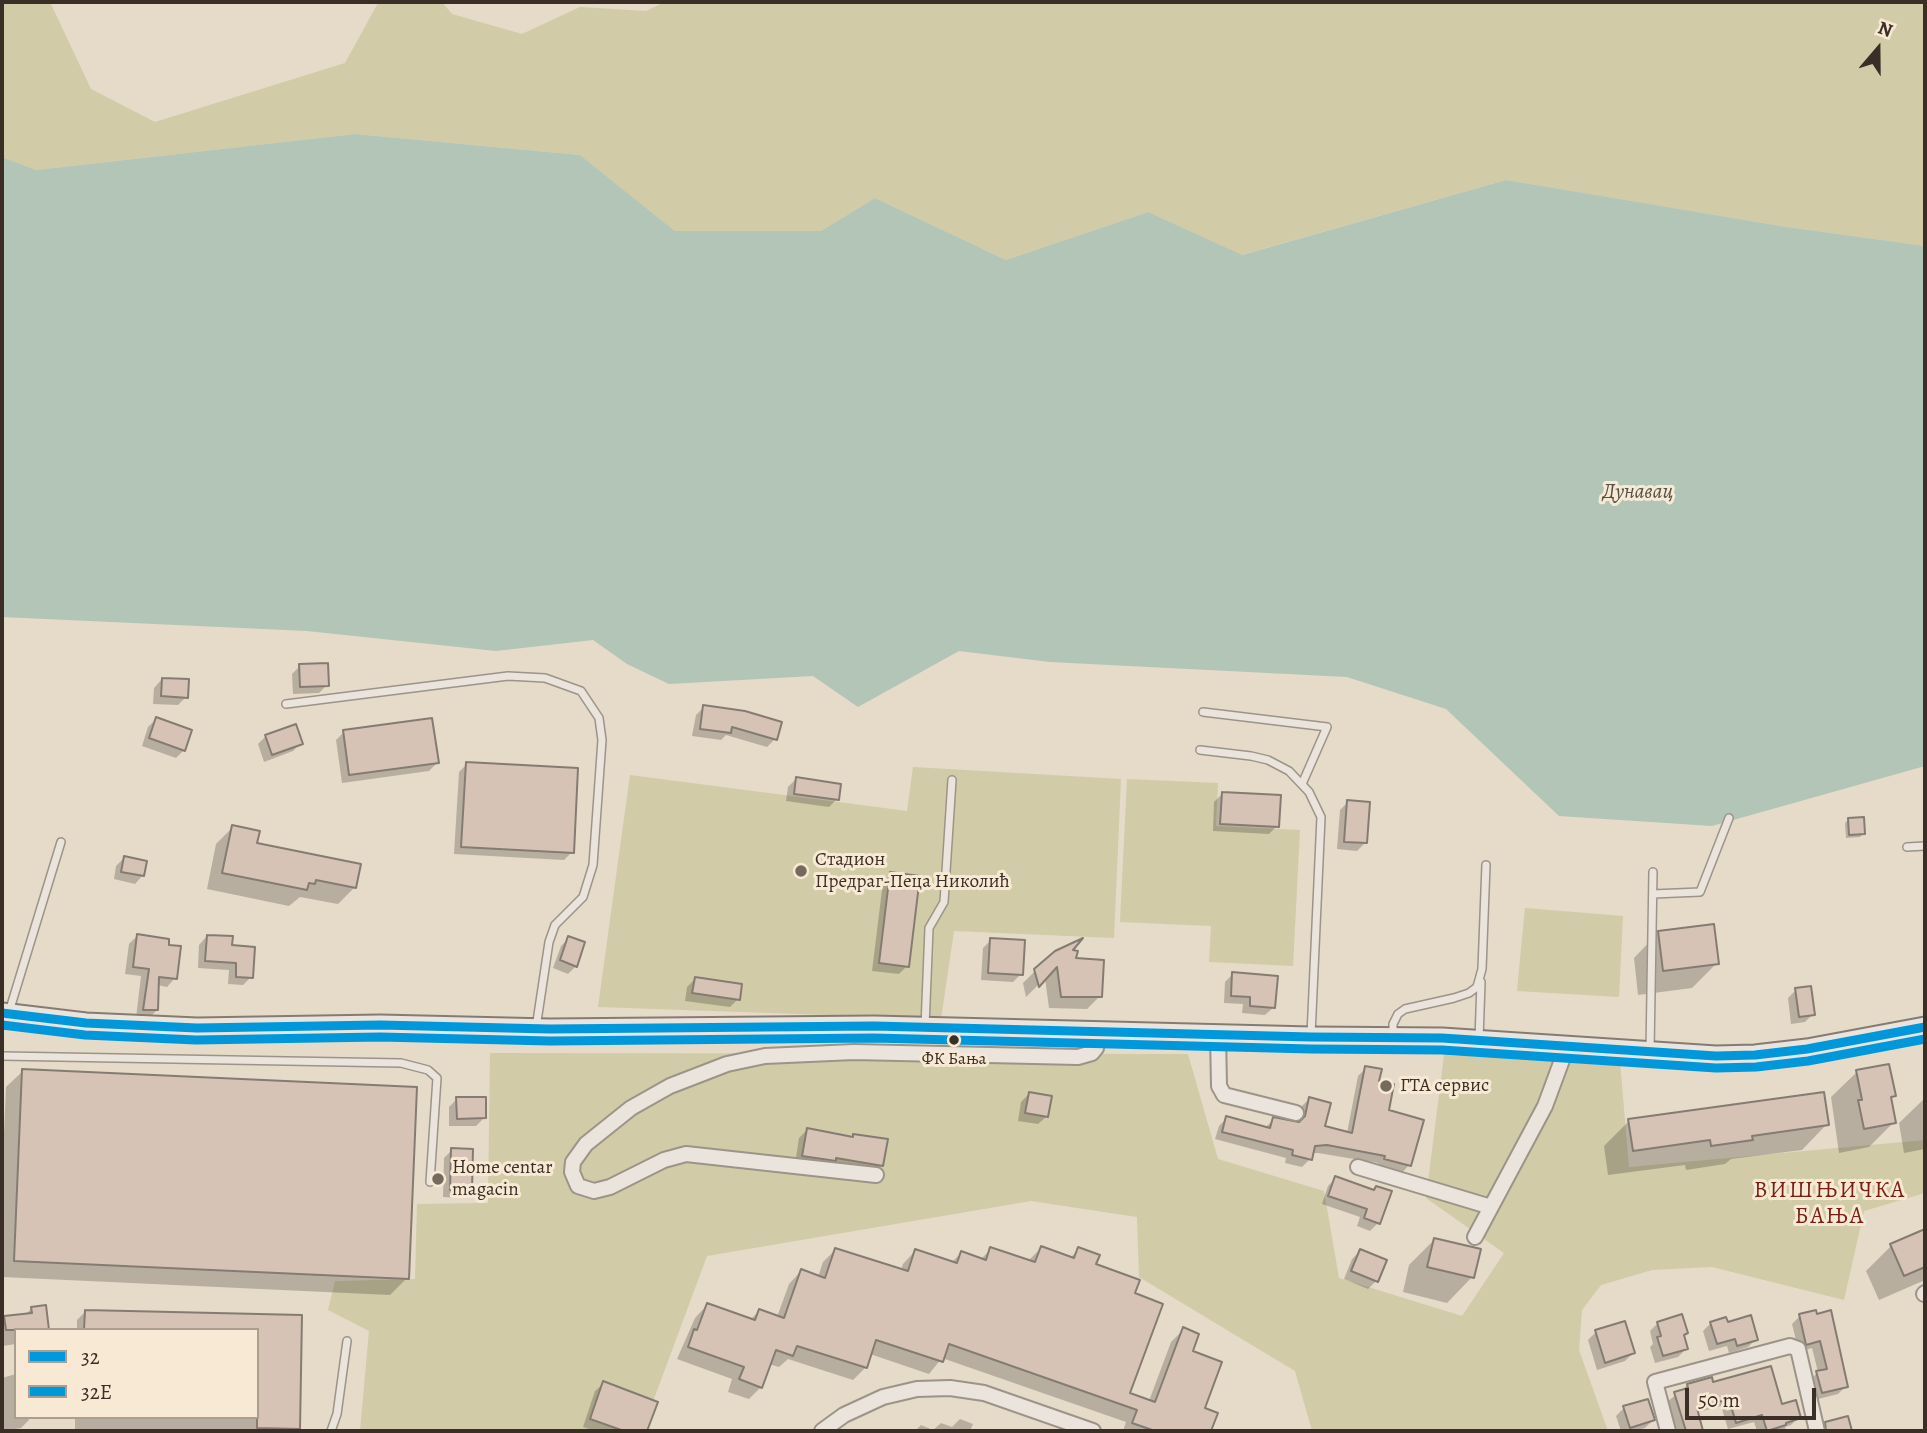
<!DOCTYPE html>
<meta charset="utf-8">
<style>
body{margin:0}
#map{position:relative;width:1927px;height:1433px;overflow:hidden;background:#e6dac8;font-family:Alegreya,serif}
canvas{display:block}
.frame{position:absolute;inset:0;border:4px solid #3a2e26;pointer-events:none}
.legend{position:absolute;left:14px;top:1328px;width:245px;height:91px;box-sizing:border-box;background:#f7e9d3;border:2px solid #ab9e8e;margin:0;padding:9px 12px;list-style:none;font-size:21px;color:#3a2e26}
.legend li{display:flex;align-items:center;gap:14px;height:35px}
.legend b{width:35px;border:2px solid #ab9e8e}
.north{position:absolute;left:1843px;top:14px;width:70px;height:70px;-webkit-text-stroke:5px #f7e9d3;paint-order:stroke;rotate:20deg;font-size:19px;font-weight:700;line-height:28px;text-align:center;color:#3a2e26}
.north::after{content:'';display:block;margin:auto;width:24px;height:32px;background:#3a2e26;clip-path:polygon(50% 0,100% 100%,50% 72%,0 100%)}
.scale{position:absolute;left:1685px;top:1388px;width:131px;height:32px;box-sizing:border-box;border:4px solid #3a2e26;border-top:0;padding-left:9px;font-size:21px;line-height:24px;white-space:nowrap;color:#3a2e26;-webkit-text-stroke:5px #f7e9d3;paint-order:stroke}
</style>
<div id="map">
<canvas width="1927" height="1433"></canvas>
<div class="frame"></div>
<ul class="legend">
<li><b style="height:9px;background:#0098da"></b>32</li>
<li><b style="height:9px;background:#0098da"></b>32E</li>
</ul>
<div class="north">N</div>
<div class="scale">50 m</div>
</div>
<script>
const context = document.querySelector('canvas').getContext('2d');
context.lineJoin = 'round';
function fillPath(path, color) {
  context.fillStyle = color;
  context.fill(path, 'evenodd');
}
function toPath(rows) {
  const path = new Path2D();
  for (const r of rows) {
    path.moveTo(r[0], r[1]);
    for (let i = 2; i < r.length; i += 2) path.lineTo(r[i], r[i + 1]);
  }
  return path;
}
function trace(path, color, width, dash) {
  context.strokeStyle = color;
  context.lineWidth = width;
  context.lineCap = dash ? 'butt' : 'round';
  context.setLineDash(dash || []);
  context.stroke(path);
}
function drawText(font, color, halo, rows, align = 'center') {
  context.font = font + ' Alegreya,serif';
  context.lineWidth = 6;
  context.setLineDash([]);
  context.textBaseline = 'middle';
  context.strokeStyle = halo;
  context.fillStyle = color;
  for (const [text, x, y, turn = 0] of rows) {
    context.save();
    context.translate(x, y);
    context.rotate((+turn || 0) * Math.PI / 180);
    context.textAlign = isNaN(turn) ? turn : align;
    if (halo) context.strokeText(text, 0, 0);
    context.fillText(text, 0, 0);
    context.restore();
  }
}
fillPath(toPath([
 [2,2,50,2,91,89,155,122,345,63,378,3,373,2,442,2,452,14,522,34,580,7,646,11,665,2,1925,2,1925,246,1787,227,1506,180,1241,255,1148,212,1006,260,875,198,821,231,675,231,580,155,355,134,36,170,2,157],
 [913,767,1121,779,1114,938,954,931,941,1019,598,1007,630,775,907,811],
 [1127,779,1218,783,1216,826,1300,830,1293,966,1209,962,1211,926,1120,922],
 [1525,908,1623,916,1619,997,1517,991],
 [490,1053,1188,1054,1218,1159,1324,1191,1339,1278,1462,1316,1504,1253,1426,1198,1444,1055,1620,1062,1629,1167,1925,1140,1925,1193,1864,1211,1844,1300,1712,1267,1652,1270,1601,1285,1582,1310,1579,1350,1608,1431,1312,1431,1295,1371,1139,1277,1137,1217,1031,1201,707,1256,642,1431,360,1431,369,1331,328,1310,335,1281,415,1279,417,1204,488,1203]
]), '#d1cba7');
fillPath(toPath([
 [355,134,580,155,675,231,821,231,875,198,1006,260,1148,212,1242,255,1506,180,1787,227,1925,246,1925,766,1712,826,1559,816,1446,709,1347,677,1050,662,959,651,858,707,813,676,669,684,627,664,593,640,496,651,307,631,2,617,2,157,36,170]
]), '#b2c5b6');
fillPath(toPath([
 [300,666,327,685,319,693,293,694,292,674],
 [162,679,186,697,178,705,153,704,154,688],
 [704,707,775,739,767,747,726,735,721,740,692,736,696,715],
 [156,719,184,750,176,758,142,746,148,727],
 [344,732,437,763,429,771,342,783,336,740],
 [266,736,301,743,293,751,264,762,258,744],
 [467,764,572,852,564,860,454,854,459,772],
 [796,779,837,799,829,807,786,801,788,787],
 [1222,794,1277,826,1269,834,1213,831,1214,802],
 [1348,802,1365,843,1357,851,1337,849,1340,810],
 [1849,819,1863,834,1860,837,1846,838,1845,823],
 [233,827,255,845,355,887,338,904,300,897,289,906,207,889,216,844],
 [124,858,143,875,135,884,114,879,116,866],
 [891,874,907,966,899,974,872,971,883,882],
 [1659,932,1717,963,1692,988,1638,995,1634,958],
 [137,936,175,978,167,987,157,985,157,1010,149,1018,136,1018,141,976,125,974,129,944],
 [207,936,231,947,251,977,243,985,228,984,229,970,198,968,199,945],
 [569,938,576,966,568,974,553,968,561,946],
 [991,940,1021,974,1013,982,981,980,983,948],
 [1069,951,1100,996,1087,1009,1049,1008,1045,978,1026,997,1023,983,1036,970],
 [1233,974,1274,1007,1265,1015,1242,1013,1243,1004,1224,1003,1225,982],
 [695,979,738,999,730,1007,685,1001,687,987],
 [1796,990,1813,1014,1805,1022,1791,1024,1788,998],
 [1366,1068,1377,1083,1409,1165,1401,1174,1377,1167,1378,1163,1318,1153,1312,1153,1310,1159,1302,1167,1285,1163,1286,1158,1215,1139,1219,1126,1227,1118,1265,1128,1274,1119,1298,1124,1301,1107,1309,1099,1323,1127,1347,1133,1358,1076],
 [23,1071,407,1278,390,1295,2,1277,2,1181,6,1087],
 [1857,1072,1894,1096,1890,1100,1894,1122,1869,1147,1839,1153,1831,1097],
 [1029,1094,1047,1116,1038,1124,1018,1121,1021,1102],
 [1925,1098,1925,1149,1904,1153,1899,1123],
 [457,1099,484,1118,476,1126,449,1126,449,1107],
 [1629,1121,1827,1124,1802,1150,1731,1159,1725,1164,1686,1170,1685,1165,1608,1175,1604,1146],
 [807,1130,851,1138,854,1136,882,1165,873,1173,795,1164,799,1138],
 [452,1150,470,1190,462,1198,443,1197,444,1158],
 [1336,1178,1373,1191,1376,1188,1378,1223,1370,1231,1357,1226,1360,1217,1322,1204,1328,1186],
 [1925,1230,1925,1280,1879,1300,1866,1271,1891,1246],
 [1434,1240,1472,1277,1447,1303,1403,1292,1409,1265],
 [1041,1248,1070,1258,1079,1249,1094,1266,1133,1294,1128,1394,1149,1401,1171,1342,1183,1330,1191,1352,1202,1409,1215,1414,1209,1431,1123,1431,1126,1422,942,1358,929,1374,870,1354,865,1368,853,1380,788,1359,779,1367,769,1364,761,1387,749,1399,728,1392,732,1379,677,1359,695,1318,707,1305,750,1320,759,1311,777,1317,789,1284,801,1271,818,1277,823,1262,835,1250,901,1270,903,1264,915,1251,951,1263,961,1253,980,1260,991,1249,1028,1261],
 [1360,1251,1376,1281,1368,1289,1344,1279,1352,1259],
 [45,1307,16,1330,16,1344,2,1346,2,1321,5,1317,25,1315,32,1308],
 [85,1312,300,1317,298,1428,295,1431,75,1431,75,1417,257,1417,257,1330,77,1330,77,1320],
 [1815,1312,1846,1386,1838,1394,1814,1400,1809,1381,1818,1372,1812,1348,1799,1352,1792,1324,1800,1316],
 [1658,1323,1682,1336,1686,1349,1678,1357,1655,1363,1650,1347,1653,1344,1650,1331],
 [1711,1323,1756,1339,1748,1347,1729,1353,1727,1346,1709,1351,1703,1331],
 [1596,1332,1633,1353,1625,1361,1597,1370,1588,1340],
 [16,1374,16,1417,28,1417,29,1420,21,1428,2,1431,2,1378],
 [604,1383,656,1403,645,1431,595,1431,583,1427,595,1391],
 [1712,1384,1781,1406,1799,1417,1791,1425,1785,1427,1786,1431,1757,1431,1754,1422,1728,1429,1721,1406,1696,1413,1701,1431,1676,1431,1667,1402,1688,1385],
 [1624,1408,1653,1420,1645,1428,1633,1431,1621,1431,1616,1416],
 [960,1419,973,1424,970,1431,915,1431,921,1425,933,1430,941,1423,952,1427]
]), '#0003');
const building = toPath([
 [328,663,329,686,300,687,299,664,328,663],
 [162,678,189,679,188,698,161,696,162,678],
 [703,705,745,711,782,722,777,740,732,727,731,733,700,729,703,705],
 [156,717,192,730,185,751,149,738,156,717],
 [432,718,439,763,349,775,343,730,432,718],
 [296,724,303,744,272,755,265,735,296,724],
 [466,762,578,768,574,853,461,847,466,762],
 [796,777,841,784,839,800,794,794,796,777],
 [1222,792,1281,795,1279,827,1220,824,1222,792],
 [1347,800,1370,802,1367,843,1344,842,1347,800],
 [1864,817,1865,834,1849,835,1848,818,1864,817],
 [232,825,260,831,257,843,361,864,356,888,316,880,315,884,309,883,307,890,222,873,232,825],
 [124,856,147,861,144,876,121,872,124,856],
 [890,872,920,876,909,967,879,963,890,872],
 [1714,924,1719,964,1663,971,1658,931,1714,924],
 [137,934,169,939,169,945,181,946,177,979,159,977,158,1010,143,1010,149,969,133,967,137,934],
 [207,935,233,936,232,945,255,947,253,978,236,977,236,963,205,961,207,935],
 [568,936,585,942,577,967,560,960,568,936],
 [990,938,1025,940,1023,975,988,973,990,938],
 [1083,938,1073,950,1078,951,1076,958,1104,960,1102,997,1061,997,1057,967,1039,987,1034,969,1055,951,1083,938],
 [1232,972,1278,976,1275,1008,1250,1006,1250,997,1231,996,1232,972],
 [695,977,742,984,740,1000,692,993,695,977],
 [1811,986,1815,1015,1799,1017,1795,988,1811,986],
 [1889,1064,1896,1096,1891,1097,1896,1123,1864,1129,1858,1100,1862,1100,1856,1070,1889,1064],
 [1365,1066,1382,1069,1379,1081,1394,1084,1389,1110,1424,1120,1411,1166,1384,1159,1385,1156,1327,1145,1315,1146,1312,1160,1292,1155,1293,1150,1222,1132,1226,1116,1270,1128,1273,1117,1299,1122,1305,1116,1309,1097,1331,1103,1325,1126,1352,1133,1365,1066],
 [22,1069,417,1087,409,1279,14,1261,22,1069],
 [1029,1092,1052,1096,1048,1117,1025,1113,1029,1092],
 [1824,1092,1829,1125,1752,1136,1753,1140,1711,1146,1710,1140,1633,1151,1628,1119,1824,1092],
 [456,1097,486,1097,486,1118,457,1119,456,1097],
 [807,1128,853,1137,853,1134,888,1139,883,1166,836,1158,836,1161,802,1156,807,1128],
 [451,1148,473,1149,472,1191,450,1190,451,1148],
 [1335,1176,1374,1190,1376,1186,1392,1191,1380,1224,1364,1218,1367,1209,1328,1196,1335,1176],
 [1925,1229,1925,1267,1904,1276,1890,1244,1925,1229],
 [1434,1238,1481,1249,1474,1278,1427,1267,1434,1238],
 [1041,1246,1074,1258,1078,1247,1100,1255,1096,1264,1140,1280,1135,1293,1163,1304,1130,1393,1155,1402,1183,1327,1199,1334,1193,1351,1222,1362,1205,1408,1218,1413,1211,1431,1155,1431,1132,1423,1137,1410,949,1344,943,1362,876,1340,867,1368,797,1346,793,1356,776,1350,762,1388,739,1379,744,1367,688,1347,694,1329,697,1330,707,1303,755,1320,759,1309,784,1318,801,1269,825,1278,835,1248,908,1271,915,1249,957,1263,961,1251,986,1260,990,1247,1035,1262,1041,1246],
 [1360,1249,1387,1260,1378,1282,1351,1271,1360,1249],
 [46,1305,49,1330,6,1330,4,1316,32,1313,31,1307,46,1305],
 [85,1310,302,1315,300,1429,257,1428,257,1330,84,1330,85,1310],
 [1816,1310,1817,1314,1831,1310,1848,1387,1822,1393,1816,1371,1827,1369,1820,1341,1806,1345,1799,1314,1816,1310],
 [1682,1314,1688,1333,1684,1335,1688,1349,1663,1356,1657,1337,1661,1336,1657,1322,1682,1314],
 [1751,1315,1758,1340,1737,1346,1735,1339,1717,1344,1710,1322,1726,1317,1728,1322,1751,1315],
 [1625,1321,1635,1353,1605,1363,1595,1330,1625,1321],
 [1771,1366,1782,1404,1796,1400,1801,1418,1786,1423,1786,1425,1767,1431,1762,1415,1736,1423,1729,1399,1697,1408,1703,1431,1686,1431,1674,1392,1688,1388,1687,1384,1712,1377,1713,1382,1771,1366],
 [603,1381,658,1402,647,1431,624,1431,590,1419,603,1381],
 [1648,1399,1655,1420,1630,1428,1623,1406,1648,1399],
 [1848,1416,1852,1431,1826,1431,1825,1422,1848,1416]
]);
fillPath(building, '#d6c3b6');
trace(building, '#847c72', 2);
const lane = toPath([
 [286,704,508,676,545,678,581,691,599,718,602,740,593,865,583,897,555,925,549,942,536,1028],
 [1203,712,1327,727,1302,784],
 [1200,750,1251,756,1268,760,1289,771,1309,792,1321,817,1311,1035],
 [1907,847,1925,846],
 [1653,894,1700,892,1729,818],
 [9,1012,61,842],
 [925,1027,929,928,944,902,952,780],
 [1393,1036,1393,1024,1398,1014,1405,1009,1454,998,1469,993,1477,987,1482,969,1486,865],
 [1479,1040,1481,982],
 [1650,1051,1653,872],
 [2,1056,401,1063,428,1070,437,1078,430,1182],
 [331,1431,337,1414,347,1341]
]);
const street = toPath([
 [1218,1034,1219,1086,1224,1095,1296,1113],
 [1358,1167,1491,1207],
 [876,1175,686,1154,664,1160,610,1187,594,1191,578,1186,572,1172,573,1162,586,1144,631,1108,670,1086,727,1064,765,1056,854,1052,1078,1057,1092,1053,1096,1048,1099,1032],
 [1475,1237,1545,1106,1562,1060,1563,1046],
 [1924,1294,1925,1293],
 [822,1431,844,1415,883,1397,917,1389,950,1388,984,1393,1093,1431],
 [1668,1431,1655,1382,1790,1346,1798,1349,1817,1431]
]);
const secondary = toPath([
 [2,1013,86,1023,197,1028,380,1025,550,1029,874,1026,1311,1037,1442,1038,1716,1056,1755,1055,1807,1049,1925,1027]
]);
trace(lane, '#9c9488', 10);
trace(street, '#9c9488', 18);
trace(secondary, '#847c72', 23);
trace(lane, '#eae4dc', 7);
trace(street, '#eae4dc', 14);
trace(secondary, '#eae4dc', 19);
trace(toPath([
 [2,1013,86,1023,197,1028,380,1025,550,1029,874,1026,1311,1037,1442,1038,1716,1056,1755,1055,1807,1049,1925,1027]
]), '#0098da', 9);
trace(toPath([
 [2,1025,85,1035,196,1040,380,1037,550,1041,874,1038,1311,1049,1442,1050,1716,1068,1756,1067,1808,1061,1925,1039]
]), '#0098da', 9);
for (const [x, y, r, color] of [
 [801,871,7,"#766a5f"],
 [954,1040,6,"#3a2e26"],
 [1386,1086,7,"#766a5f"],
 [438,1179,7,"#766a5f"]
]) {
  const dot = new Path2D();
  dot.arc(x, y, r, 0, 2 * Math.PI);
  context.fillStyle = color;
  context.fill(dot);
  trace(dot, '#f7e9d3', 2.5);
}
drawText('17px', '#3a2e26', '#f7e9d3', [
 ["ФК Бања",954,1060]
]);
drawText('19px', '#3a2e26', '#f7e9d3', [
 ["Стадион",815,860],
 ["Предраг-Пеца Николић",815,882],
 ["ГТА сервис",1400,1086],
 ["Home centar",452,1168],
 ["magacin",452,1190]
], 'left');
drawText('italic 21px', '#525248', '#f7e9d3', [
 ["Дунавац",1638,493]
]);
context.letterSpacing = '2px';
drawText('23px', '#7a1f14', '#f7e9d3', [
 ["ВИШЊИЧКА",1830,1191],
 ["БАЊА",1830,1217]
]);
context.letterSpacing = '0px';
</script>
